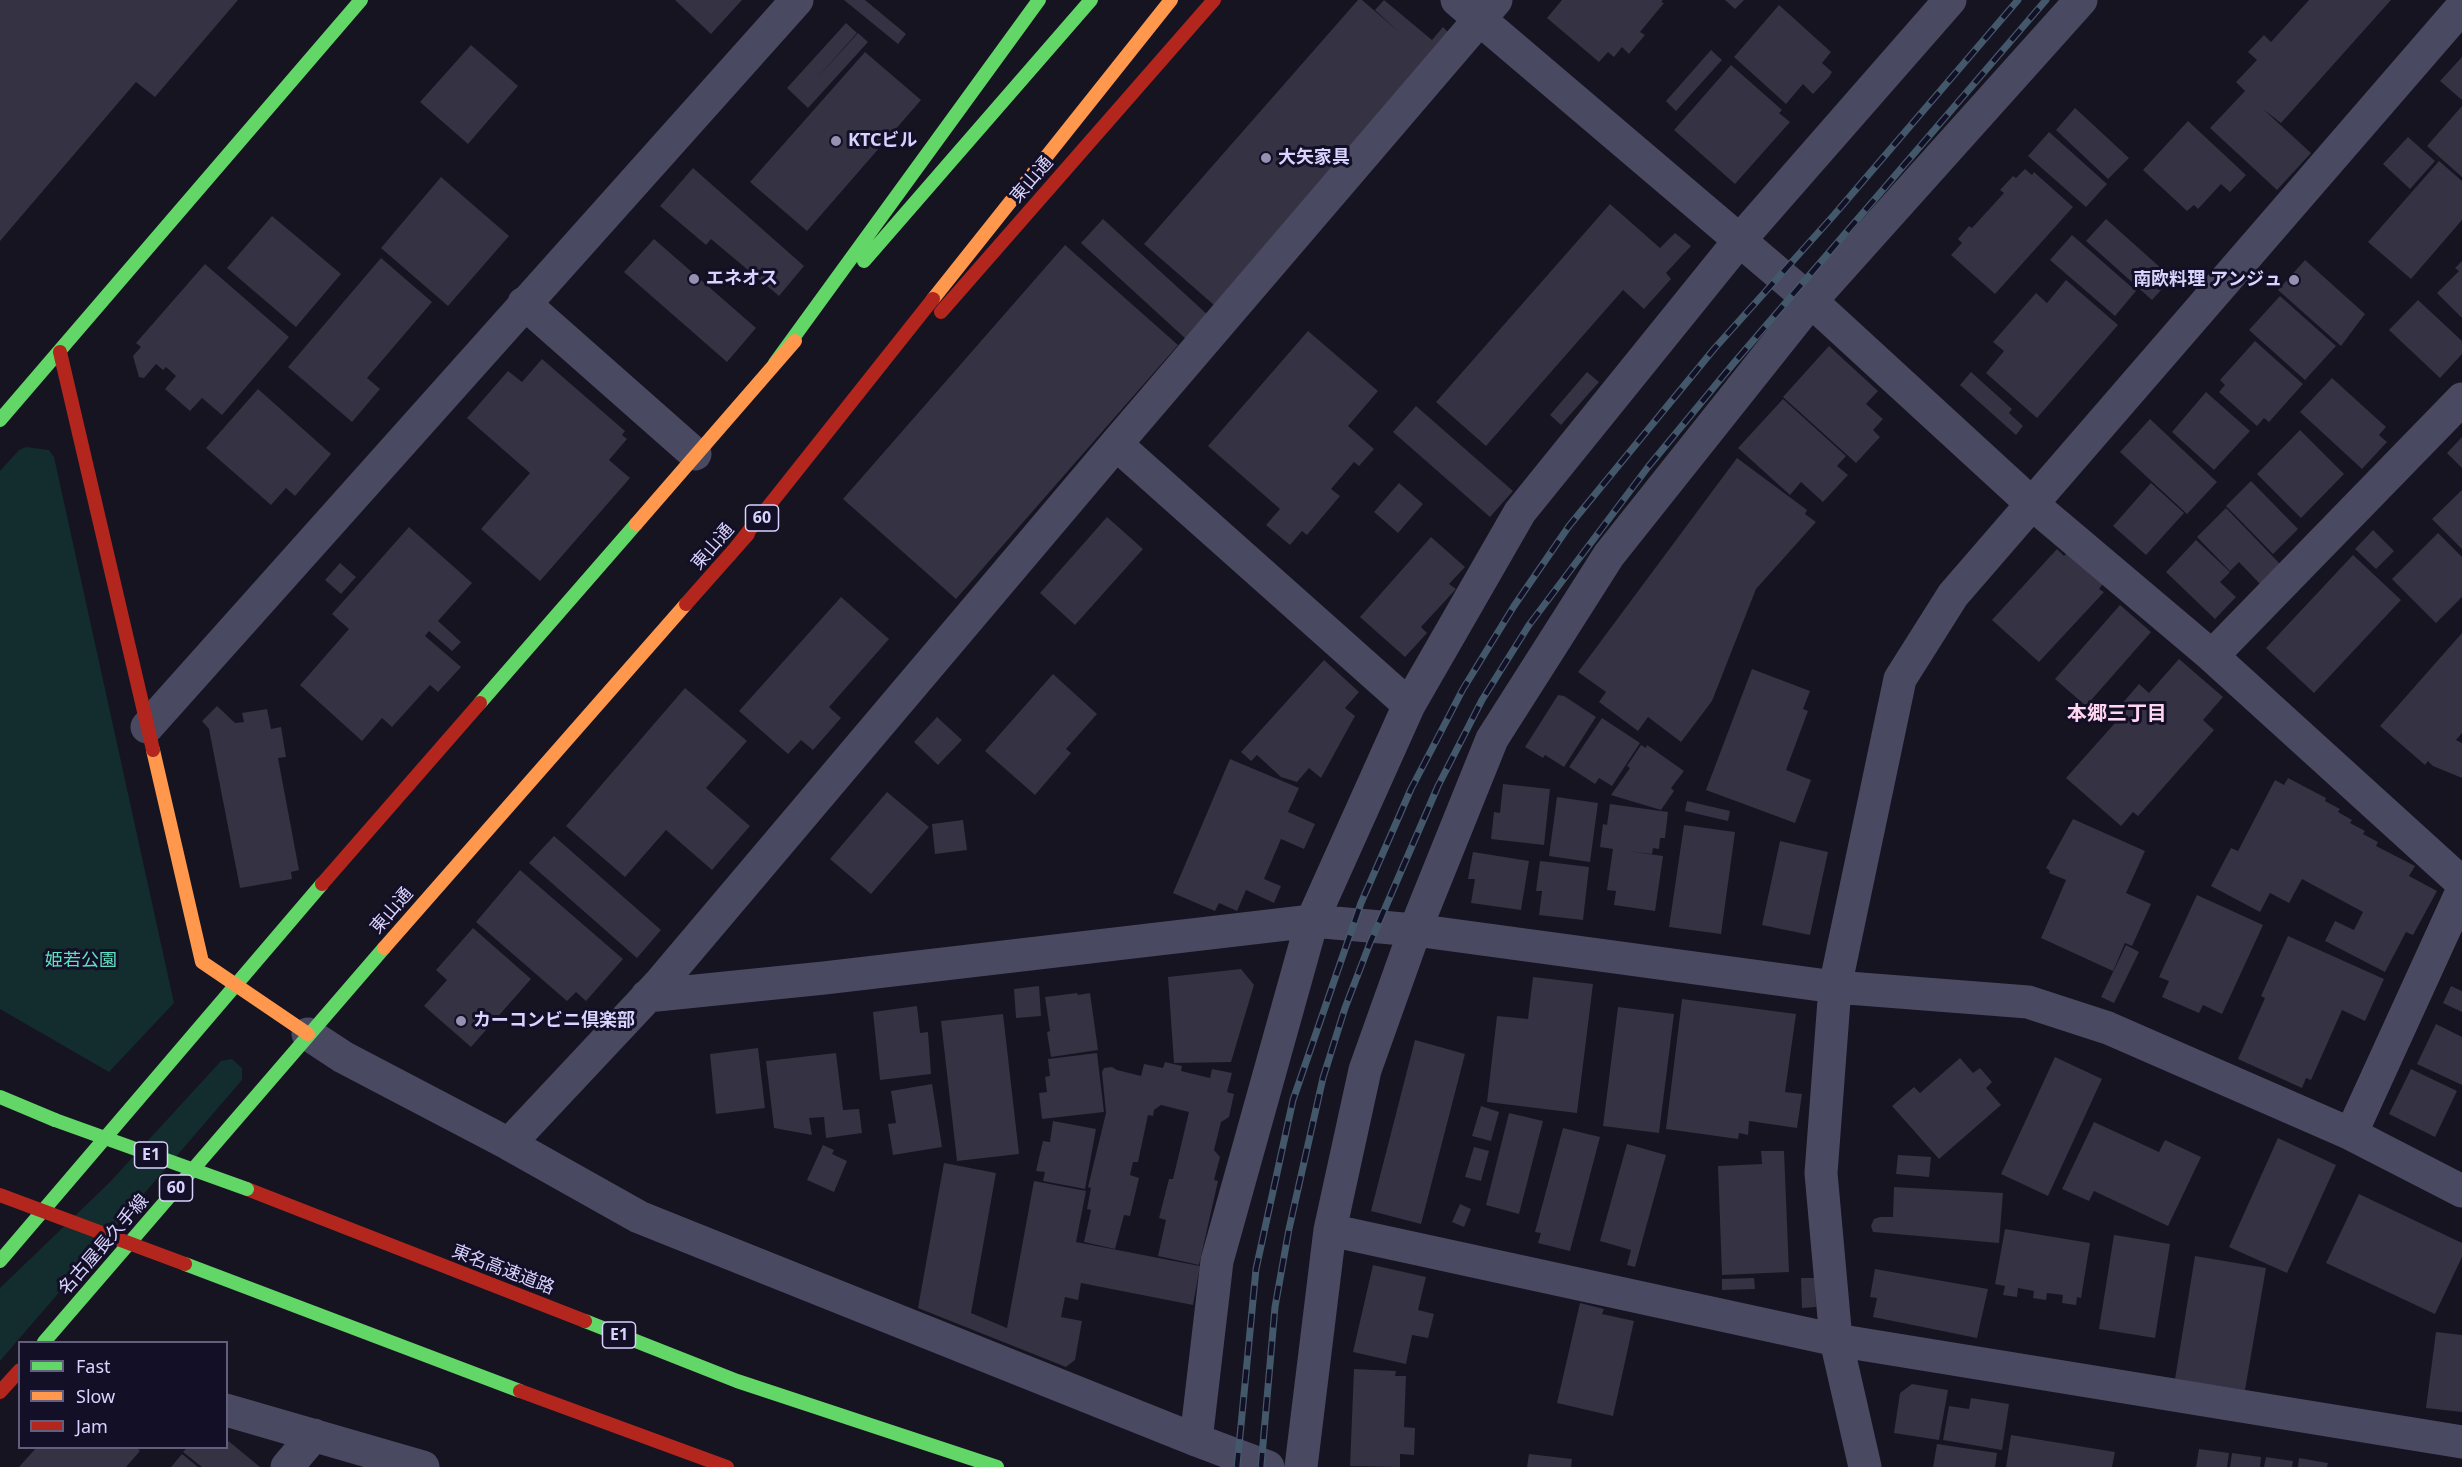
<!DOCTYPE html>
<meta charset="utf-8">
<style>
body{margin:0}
#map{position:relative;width:2462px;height:1467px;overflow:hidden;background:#161421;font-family:"Noto Sans",sans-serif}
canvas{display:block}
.legend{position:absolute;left:18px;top:1341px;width:210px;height:108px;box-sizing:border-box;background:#130f26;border:2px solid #625e7d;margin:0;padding:8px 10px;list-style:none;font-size:18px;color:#d9d4ff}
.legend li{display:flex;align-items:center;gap:12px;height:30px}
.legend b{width:30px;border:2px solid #625e7d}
</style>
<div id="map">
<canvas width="2462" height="1467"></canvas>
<ul class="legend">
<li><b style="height:8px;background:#63d668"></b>Fast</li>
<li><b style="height:8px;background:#ff974d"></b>Slow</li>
<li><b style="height:8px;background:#b3261e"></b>Jam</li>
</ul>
</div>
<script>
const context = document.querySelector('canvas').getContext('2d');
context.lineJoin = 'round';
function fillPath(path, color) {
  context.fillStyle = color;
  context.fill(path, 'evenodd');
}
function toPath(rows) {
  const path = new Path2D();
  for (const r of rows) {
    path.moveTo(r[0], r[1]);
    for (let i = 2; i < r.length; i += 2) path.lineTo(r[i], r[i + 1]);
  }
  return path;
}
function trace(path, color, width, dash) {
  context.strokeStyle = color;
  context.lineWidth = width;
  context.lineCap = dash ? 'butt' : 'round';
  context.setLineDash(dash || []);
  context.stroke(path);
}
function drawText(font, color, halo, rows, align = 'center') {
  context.font = font + ' "Noto Sans","Noto Sans JP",sans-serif';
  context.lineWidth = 6;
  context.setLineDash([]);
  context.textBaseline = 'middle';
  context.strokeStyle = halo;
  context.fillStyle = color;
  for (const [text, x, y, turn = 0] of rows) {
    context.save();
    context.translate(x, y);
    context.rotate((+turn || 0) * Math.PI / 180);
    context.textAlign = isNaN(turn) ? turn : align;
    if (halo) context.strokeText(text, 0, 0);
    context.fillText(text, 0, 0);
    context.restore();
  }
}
fillPath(toPath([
 [26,447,49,450,54,457,174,1003,109,1072,0,1009,0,471,19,450],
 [232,1059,242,1068,242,1080,0,1361,0,1288,109,1183,221,1061]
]), '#132c2d');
fillPath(toPath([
 [0,0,238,0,155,97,136,82,0,241],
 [675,0,742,0,711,34],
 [844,0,865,0,906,34,898,44],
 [1358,0,1362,0,1399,32,1375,10,1384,0,1432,40,1443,27,1449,33,1214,305,1144,244],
 [1562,0,1663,0,1661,2,1664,3,1640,32,1645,35,1629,54,1622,47,1614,57,1608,52,1599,62,1547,18],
 [1725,0,1744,0,1735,9],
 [2309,0,2391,0,2281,123,2263,109,2311,153,2277,190,2210,128,2245,91,2236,82,2257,60,2248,52,2264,35,2271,42],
 [1779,5,1831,52,1822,63,1832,72,1829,77,1813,94,1803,84,1786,104,1734,57],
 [846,23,857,33,816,79,858,33,868,42,808,108,787,88],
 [471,45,518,86,468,144,420,102],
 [1711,50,1722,60,1676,111,1666,101],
 [865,52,921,100,807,231,750,182],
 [2462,57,2462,100,2440,81],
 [1731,65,1782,110,1779,113,1790,122,1735,184,1674,130],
 [2462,106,2462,177,2427,146],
 [2075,108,2129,158,2108,179,2056,130],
 [2188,121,2246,175,2230,192,2221,184,2198,209,2194,205,2187,211,2143,170],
 [2049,132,2107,184,2086,207,2028,156],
 [2408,137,2435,161,2410,189,2383,164],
 [2439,161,2462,181,2462,220,2411,279,2368,242],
 [693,168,804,266,779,296,711,239,706,245,660,206],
 [2025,169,2032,175,2034,172,2073,207,1995,294,1951,255,1962,243,1958,239,1969,226,1972,228,2004,193,2000,190,2013,176,2016,178],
 [441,177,509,236,448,306,381,248],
 [1610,204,1660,248,1675,233,1691,246,1666,273,1671,279,1644,309,1623,290,1486,446,1436,402],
 [272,216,341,274,296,327,227,268],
 [1103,219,1209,316,1187,340,1081,243],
 [2106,219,2172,278,2152,300,2086,241],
 [2072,235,2136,291,2115,316,2050,260],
 [654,239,756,328,727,362,624,272],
 [1065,245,1178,345,956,599,843,499],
 [381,258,432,302,367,378,380,389,352,422,288,367],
 [2305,260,2365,314,2341,346,2278,290],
 [2462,261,2462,318,2437,293,2459,271,2455,268],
 [205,264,289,337,222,415,202,398,190,411,165,389,176,376,166,367,163,370,156,364,144,378,139,377,133,356,141,347,136,343],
 [2066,280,2118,325,2037,418,1986,373,2004,351,1993,342,2036,293,2047,303],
 [2280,296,2336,346,2305,380,2249,330],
 [2418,300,2462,341,2462,354,2440,378,2389,330],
 [1308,331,1378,391,1348,426,1374,449,1359,466,1354,462,1331,489,1340,496,1307,535,1302,531,1290,545,1266,525,1280,509,1208,446],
 [2255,341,2303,384,2269,422,2264,418,2257,426,2219,392,2225,385,2220,380],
 [1829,346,1878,391,1866,404,1883,419,1873,430,1880,437,1856,463,1783,397],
 [542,359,625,431,622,435,627,439,609,460,630,478,540,581,481,529,530,473,467,418,508,371,522,382],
 [1587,372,1599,382,1561,425,1550,415],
 [1971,372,2012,409,2009,413,2023,426,2016,435,1960,385],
 [2332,378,2386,427,2379,435,2387,442,2362,469,2300,412],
 [258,389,331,454,295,496,286,488,271,505,206,448],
 [2206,392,2250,431,2214,470,2172,432],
 [1783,399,1846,456,1837,466,1848,475,1823,502,1801,482,1790,495,1738,448],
 [1416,406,1513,491,1490,517,1393,432],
 [2150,419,2217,482,2187,514,2120,452],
 [2300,430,2344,474,2301,518,2257,474],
 [2462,437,2462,468,2447,453],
 [1737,458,1807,510,1805,514,1816,522,1756,589,1712,701,1681,742,1648,717,1638,731,1599,702,1606,692,1578,672],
 [2251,481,2298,529,2273,554,2226,506],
 [1399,483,1423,504,1398,533,1374,512],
 [2151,483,2184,513,2146,555,2113,526],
 [2462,490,2462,549,2432,519],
 [2226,508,2280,564,2260,584,2239,562,2230,571,2197,537],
 [1107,517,1143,549,1075,625,1040,593],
 [409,527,472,583,438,621,461,642,452,651,429,631,425,636,461,667,438,692,430,685,392,727,382,718,362,741,300,685,349,629,332,614],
 [2373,530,2394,551,2376,569,2355,549],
 [2438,533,2462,557,2462,597,2436,623,2392,579],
 [1431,537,1465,567,1449,584,1456,589,1421,627,1427,633,1405,657,1360,617],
 [2196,540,2230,572,2220,582,2236,597,2215,619,2166,572],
 [2057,549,2064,556,2068,552,2103,584,2099,589,2104,592,2039,662,1992,620],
 [2353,555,2401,600,2314,693,2266,648],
 [340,563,356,577,341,594,325,580],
 [841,597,889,639,829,707,841,718,813,750,801,740,788,754,739,711],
 [2120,605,2151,632,2086,706,2055,679],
 [2462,633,2462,733,2456,740,2462,743,2462,778,2433,766,2428,761,2425,765,2380,726],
 [2179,659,2223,697,2203,720,2214,730,2138,816,2133,812,2121,826,2066,778,2115,723,2109,719,2139,684,2149,693],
 [1324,660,1359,692,1345,708,1355,716,1321,778,1309,768,1297,782,1281,777,1257,755,1251,761,1241,752],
 [1752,669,1810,691,1803,709,1808,711,1786,770,1811,780,1795,823,1706,790],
 [1053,674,1097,714,1066,749,1071,753,1035,795,985,751],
 [685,688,747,741,706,788,750,826,712,870,666,830,625,877,566,826],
 [1558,695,1564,696,1596,717,1564,767,1545,755,1543,758,1525,747],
 [217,706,235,723,244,722,242,713,267,709,271,729,281,727,286,757,278,758,299,870,291,872,292,879,240,888,209,729,202,721],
 [937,717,962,740,938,765,914,742],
 [1602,718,1640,743,1612,786,1599,778,1595,784,1569,767],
 [1641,745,1646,748,1647,745,1684,771,1671,788,1674,791,1661,810,1611,795,1630,768,1627,766],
 [1230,759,1299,788,1288,812,1315,824,1304,849,1281,839,1264,879,1281,886,1274,903,1246,890,1237,911,1219,903,1215,911,1173,893],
 [2288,778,2326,798,2325,801,2340,809,2338,812,2352,820,2350,823,2365,831,2363,834,2378,842,2376,846,2415,866,2409,876,2437,891,2413,935,2406,932,2385,972,2325,941,2335,921,2354,930,2363,912,2302,879,2289,903,2270,893,2260,912,2211,886,2231,848,2238,851,2275,780,2284,785],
 [1503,784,1550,789,1544,845,1491,839,1494,812,1500,813],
 [887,792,929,827,871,894,830,859],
 [1557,797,1598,803,1590,862,1549,856],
 [1687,801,1730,811,1728,821,1685,811],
 [1610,804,1668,812,1665,838,1660,838,1659,849,1653,848,1652,854,1627,851,1663,856,1655,911,1614,905,1616,891,1607,890,1613,849,1600,847,1603,824,1607,825],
 [2073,819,2145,851,2126,893,2151,904,2132,946,2125,943,2113,971,2041,938,2066,880,2049,873,2050,871,2046,868],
 [963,820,967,850,935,854,932,824],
 [1684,825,1735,832,1721,934,1669,927],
 [554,836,661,930,637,958,529,863],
 [1780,841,1828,852,1810,935,1762,925],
 [1473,852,1529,861,1521,910,1471,903,1475,879,1468,879],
 [1540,861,1589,867,1583,920,1539,915,1542,891,1536,891],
 [520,870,623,959,586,1001,576,992,567,1001,476,922],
 [2197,895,2263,925,2222,1014,2203,1005,2199,1013,2162,997,2169,981,2159,977],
 [473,928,531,979,471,1047,424,1006,447,980,436,970],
 [2288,936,2384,979,2365,1021,2342,1010,2311,1080,2306,1078,2302,1088,2238,1059,2265,998,2261,996],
 [2126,945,2139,952,2114,1003,2101,997],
 [1241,969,1254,985,1231,1062,1174,1063,1168,977],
 [1533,977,1593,984,1577,1113,1487,1102,1497,1016,1528,1019],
 [1039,986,1041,1016,1016,1018,1014,989],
 [2451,986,2462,991,2462,1012,2443,1003],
 [1077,993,1078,995,1090,993,1098,1050,1051,1057,1047,1032,1050,1031,1045,997],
 [1682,999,1796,1014,1785,1092,1802,1094,1797,1128,1749,1121,1748,1135,1739,1133,1738,1139,1666,1129],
 [917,1006,920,1033,928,1032,931,1074,880,1080,873,1012],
 [1618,1007,1674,1014,1659,1133,1603,1126],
 [1003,1014,1019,1154,957,1161,941,1021],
 [2436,1024,2462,1037,2462,1085,2417,1064],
 [1415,1040,1465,1054,1421,1224,1371,1211],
 [758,1048,765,1108,716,1114,710,1054],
 [836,1053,843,1110,859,1109,862,1133,826,1138,824,1117,809,1118,812,1135,774,1128,766,1061],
 [1097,1053,1104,1112,1042,1119,1039,1093,1047,1092,1045,1077,1050,1076,1048,1059],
 [2055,1057,2102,1079,2048,1196,2001,1174],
 [1960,1058,1973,1073,1980,1068,1992,1082,1986,1088,2001,1105,1939,1159,1892,1106,1914,1087,1920,1093],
 [1165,1062,1182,1066,1181,1071,1210,1078,1212,1069,1232,1073,1227,1092,1234,1094,1229,1117,1221,1122,1214,1150,1220,1157,1214,1180,1218,1181,1199,1265,1158,1256,1166,1220,1159,1218,1169,1179,1173,1179,1189,1112,1161,1105,1154,1110,1153,1116,1148,1115,1138,1162,1133,1162,1130,1175,1139,1178,1130,1216,1124,1215,1115,1249,1084,1242,1091,1210,1087,1209,1091,1188,1088,1187,1106,1113,1102,1072,1104,1068,1112,1067,1117,1070,1141,1076,1144,1064,1163,1068],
 [2411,1069,2457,1091,2435,1137,2389,1114],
 [932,1084,942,1147,893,1155,888,1124,896,1123,891,1091],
 [1481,1106,1499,1112,1491,1141,1472,1136],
 [1509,1113,1543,1121,1519,1214,1486,1205],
 [1053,1121,1096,1129,1085,1189,1043,1181,1045,1172,1036,1171,1043,1141,1050,1142],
 [2094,1122,2159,1152,2165,1140,2201,1157,2168,1226,2094,1191,2089,1201,2062,1189],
 [1563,1128,1600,1137,1570,1251,1538,1243,1541,1233,1535,1232],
 [2278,1138,2336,1165,2287,1273,2229,1247],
 [1627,1144,1666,1155,1635,1267,1627,1265,1631,1250,1600,1241],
 [823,1145,834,1150,832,1154,847,1161,834,1192,807,1180],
 [1474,1147,1489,1151,1481,1181,1465,1177],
 [1761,1151,1784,1151,1789,1272,1722,1275,1718,1166,1762,1164],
 [1898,1155,1931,1157,1929,1177,1896,1174],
 [944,1163,996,1173,971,1313,1007,1328,1034,1181,1086,1191,1076,1242,1200,1266,1193,1305,1081,1283,1078,1300,1065,1297,1061,1317,1082,1321,1075,1360,1066,1367,918,1308],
 [1894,1187,2003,1193,1999,1243,1873,1232,1871,1226,1874,1219,1880,1217,1893,1217],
 [2359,1194,2462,1243,2462,1257,2435,1314,2326,1263],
 [1460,1204,1471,1209,1464,1227,1452,1222],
 [2005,1229,2090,1243,2081,1298,2077,1297,2076,1305,2062,1303,2063,1295,2047,1293,2046,1300,2033,1298,2034,1291,2018,1288,2017,1297,2003,1295,2005,1286,1995,1284],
 [2114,1235,2170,1244,2155,1338,2099,1329],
 [2195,1256,2266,1268,2245,1390,2175,1379],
 [1373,1265,1426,1277,1418,1310,1434,1314,1428,1338,1412,1335,1406,1364,1353,1352],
 [1875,1269,1988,1289,1977,1338,1873,1317,1877,1298,1870,1297],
 [1754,1278,1755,1289,1722,1290,1722,1279],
 [1801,1278,1815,1278,1816,1307,1802,1308],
 [1580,1303,1604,1309,1602,1314,1634,1321,1613,1416,1557,1403],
 [2436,1332,2462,1335,2462,1412,2426,1408],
 [1354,1369,1396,1371,1395,1376,1406,1376,1404,1427,1415,1428,1414,1455,1400,1454,1400,1467,1350,1466],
 [1912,1384,1948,1390,1939,1440,1894,1433,1900,1393],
 [1971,1398,2009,1404,2002,1450,1943,1440,1949,1406,1969,1409],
 [2011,1435,2115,1452,2112,1467,2006,1467],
 [226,1439,260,1467,202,1467,183,1452,187,1448,226,1448],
 [1937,1444,1997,1453,1995,1467,1933,1467],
 [36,1448,137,1448,140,1451,126,1467,19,1467],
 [2199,1449,2229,1453,2227,1467,2196,1467],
 [2232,1453,2261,1457,2260,1467,2230,1467],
 [182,1454,198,1467,171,1467],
 [1529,1454,1572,1459,1571,1467,1527,1467],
 [2266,1457,2293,1461,2292,1467,2264,1467],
 [2299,1458,2328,1463,2327,1467,2298,1467]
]), '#343243');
trace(toPath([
 [1457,0,1811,301,2031,503,2212,656,2462,883],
 [524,303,695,454],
 [1116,444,1409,705],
 [2212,656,2462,399],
 [147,727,797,0],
 [647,996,824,978,1312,921,1415,930,1835,987,2028,1002,2108,1028,2351,1134,2462,1191],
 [308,1034,343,1057,509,1144,639,1217,1196,1440,1268,1467],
 [2351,1134,2462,891],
 [509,1144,661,982,1116,444,1496,0],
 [1330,1230,1836,1340,2462,1442],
 [226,1410,423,1467],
 [1196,1440,1217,1261,1312,921,1409,705,1520,512,1739,241,1950,0],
 [287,1467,314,1435],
 [1301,1467,1330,1230,1365,1070,1415,930,1492,739,1609,555,1811,301,2081,0],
 [1865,1467,1836,1340,1821,1173,1835,987,1900,679,1953,595,2462,7]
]), '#4a4962', 33);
trace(toPath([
 [864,261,1091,0],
 [775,363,1039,0],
 [0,420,361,0],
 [480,703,636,524],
 [0,1097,55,1120],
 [0,1261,322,884],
 [185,1264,520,1391],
 [585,1321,737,1381,997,1467],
 [44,1342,384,948]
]), '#63d668', 14);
trace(toPath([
 [933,299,1171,0],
 [636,524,795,341],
 [153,750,202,962,308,1034],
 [384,948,686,604]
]), '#ff974d', 14);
trace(toPath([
 [941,312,1214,0],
 [60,352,153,750],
 [729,556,933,299],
 [686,604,748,534],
 [322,884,480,703],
 [247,1189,585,1321],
 [520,1391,727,1467],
 [0,1392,20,1370]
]), '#b3261e', 14);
const rail = toPath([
 [1237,1467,1256,1269,1293,1100,1361,903,1411,789,1463,689,1514,606,1569,526,1714,349,1834,215,2018,0],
 [1261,1467,1275,1307,1289,1229,1323,1078,1345,1008,1370,943,1438,786,1482,700,1529,625,1648,467,1733,364,2046,0]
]);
trace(rail, '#43596b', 7);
trace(rail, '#130f26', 4.5, [14]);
trace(toPath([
 [55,1120,247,1189]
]), '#63d668', 14);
trace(toPath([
 [0,1195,185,1264]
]), '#b3261e', 14);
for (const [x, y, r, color] of [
 [836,141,6,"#9591b1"],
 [1266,158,6,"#9591b1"],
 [694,279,6,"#9591b1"],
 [2294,280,6,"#9591b1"],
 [461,1021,6,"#9591b1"]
]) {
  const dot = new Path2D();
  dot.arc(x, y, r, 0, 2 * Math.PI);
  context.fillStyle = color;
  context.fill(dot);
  trace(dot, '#130f26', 2);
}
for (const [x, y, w] of [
 [762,518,33],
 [151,1155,33],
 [176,1188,33],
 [619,1335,33]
]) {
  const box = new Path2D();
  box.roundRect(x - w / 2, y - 13, w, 26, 4.5);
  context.fillStyle = '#130f26';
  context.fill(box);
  trace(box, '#d9d4ff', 1.5);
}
drawText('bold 16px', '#d9d4ff', null, [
 ["60",762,518],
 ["E1",151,1155],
 ["60",176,1188],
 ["E1",619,1335]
]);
drawText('bold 18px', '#d9d4ff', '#130f26', [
 ["KTCビル",848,141],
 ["大矢家具",1278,158],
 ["エネオス",706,279],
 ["南欧料理 アンジュ",2282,280,"right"],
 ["カーコンビニ倶楽部",473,1021]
], 'left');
drawText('18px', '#d9d4ff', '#130f26', [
 ["東山通",1032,180,-49],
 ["東山通",713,547,-49],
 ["東山通",392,911,-49],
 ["名古屋長久手線",104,1245,-49],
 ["東名高速道路",503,1270,21]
]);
drawText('18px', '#5fe0c0', '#130f26', [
 ["姫若公園",81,961]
]);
drawText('bold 20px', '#ffd6f0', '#130f26', [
 ["本郷三丁目",2117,714]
]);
</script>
